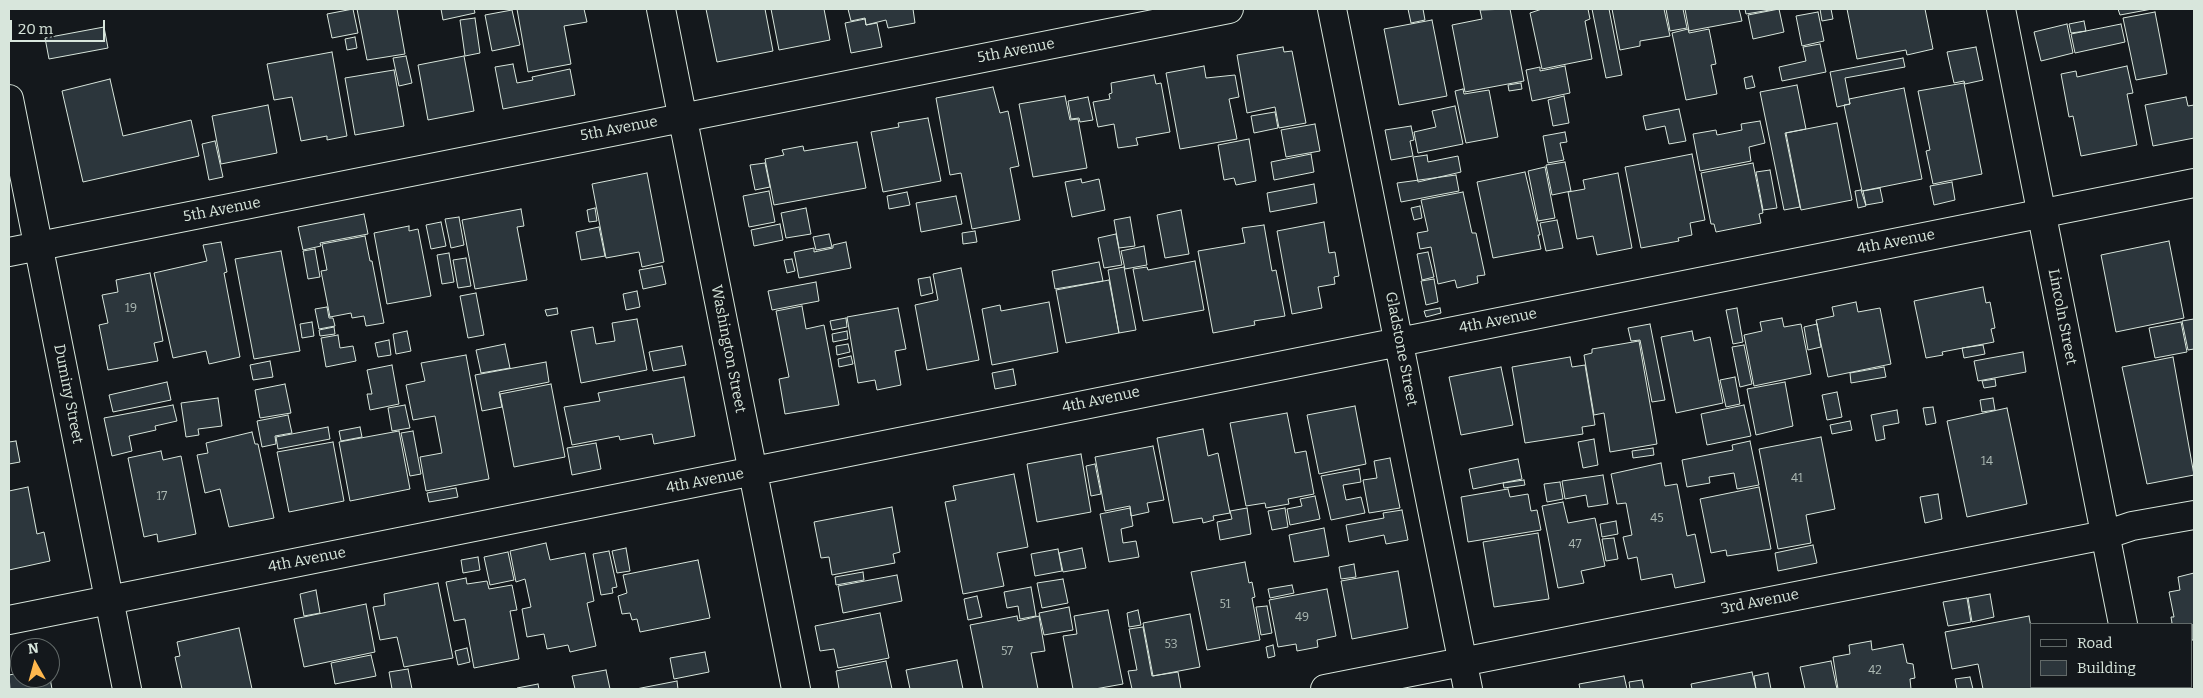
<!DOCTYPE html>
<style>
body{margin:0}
#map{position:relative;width:2203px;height:698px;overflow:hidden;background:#14181c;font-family:Bitter,serif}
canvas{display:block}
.frame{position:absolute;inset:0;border:10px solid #d8e6dc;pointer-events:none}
.legend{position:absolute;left:2030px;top:623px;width:162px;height:65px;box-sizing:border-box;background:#14181c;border:1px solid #626a69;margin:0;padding:6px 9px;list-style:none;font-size:15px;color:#d8e6dc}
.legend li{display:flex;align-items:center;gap:10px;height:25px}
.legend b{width:25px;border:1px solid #626a69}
.north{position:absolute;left:10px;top:638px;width:50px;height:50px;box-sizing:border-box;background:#14181c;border:1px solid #626a69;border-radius:50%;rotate:353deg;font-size:14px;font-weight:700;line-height:20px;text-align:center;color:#d8e6dc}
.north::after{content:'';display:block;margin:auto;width:18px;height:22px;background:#ffb74d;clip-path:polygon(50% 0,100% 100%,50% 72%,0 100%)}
.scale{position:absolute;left:10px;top:20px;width:95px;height:22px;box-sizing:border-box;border:2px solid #d8e6dc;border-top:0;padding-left:6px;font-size:15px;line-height:18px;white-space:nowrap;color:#d8e6dc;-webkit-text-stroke:4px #14181c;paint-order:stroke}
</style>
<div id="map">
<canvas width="2203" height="698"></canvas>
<div class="frame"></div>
<ul class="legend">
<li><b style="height:6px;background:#14181c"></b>Road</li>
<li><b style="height:14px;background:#2c363c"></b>Building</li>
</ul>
<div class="north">N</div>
<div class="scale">20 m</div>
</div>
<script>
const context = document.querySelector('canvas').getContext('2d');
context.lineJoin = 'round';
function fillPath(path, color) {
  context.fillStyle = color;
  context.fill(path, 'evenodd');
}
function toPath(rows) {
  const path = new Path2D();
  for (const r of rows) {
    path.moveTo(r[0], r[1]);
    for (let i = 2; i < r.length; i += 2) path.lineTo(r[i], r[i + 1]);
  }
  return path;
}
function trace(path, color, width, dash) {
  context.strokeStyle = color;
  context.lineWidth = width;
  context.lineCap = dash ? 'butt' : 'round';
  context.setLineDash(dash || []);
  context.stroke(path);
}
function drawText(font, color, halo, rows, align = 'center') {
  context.font = font + ' Bitter,serif';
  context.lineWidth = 4;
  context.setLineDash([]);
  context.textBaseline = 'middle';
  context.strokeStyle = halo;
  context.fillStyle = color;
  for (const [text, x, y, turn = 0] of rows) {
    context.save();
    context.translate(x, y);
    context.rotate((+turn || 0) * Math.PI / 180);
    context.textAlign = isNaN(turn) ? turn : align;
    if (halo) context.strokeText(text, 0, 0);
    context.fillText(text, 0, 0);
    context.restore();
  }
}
const building = toPath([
 [353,9,358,33,332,38,327,14,353,9],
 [357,9,397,9,405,54,367,60,357,9],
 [441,9,474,9,475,13,443,20,441,9],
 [517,9,584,9,587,22,564,26,571,64,528,72,517,9],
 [706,9,765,9,773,51,717,62,706,9],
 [771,9,824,9,830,40,779,50,771,9],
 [848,9,913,9,915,23,888,28,886,20,866,25,865,18,851,21,848,9],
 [1408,9,1423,9,1425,20,1411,23,1408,9],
 [1510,9,1524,81,1465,92,1452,25,1482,19,1480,10,1510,9],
 [1542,9,1588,9,1590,19,1585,21,1592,59,1542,69,1530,13,1542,9],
 [1592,9,1609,9,1622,75,1606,78,1592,9],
 [1612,9,1664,9,1670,36,1640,41,1640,46,1620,50,1612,9],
 [1666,9,1683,9,1687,28,1670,31,1666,9],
 [1685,9,1739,9,1742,21,1689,31,1685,9],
 [1745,9,1776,9,1746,14,1745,9],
 [1779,9,1784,32,1753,39,1748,15,1779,9],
 [1820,9,1831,9,1833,19,1822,21,1820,9],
 [1847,9,1925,9,1933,49,1907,55,1906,50,1857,59,1847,9],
 [2118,9,2152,9,2120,15,2118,9],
 [512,10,520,45,492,51,485,15,512,10],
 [1818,12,1824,41,1802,46,1796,16,1818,12],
 [2155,12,2167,74,2136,80,2123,18,2155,12],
 [475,18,480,53,465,56,460,20,475,18],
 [865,19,866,25,877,23,882,47,851,53,845,23,865,19],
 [1432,20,1447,96,1399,105,1384,29,1432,20],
 [2084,21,2086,31,2071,33,2069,24,2084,21],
 [2067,24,2073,53,2041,61,2034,32,2067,24],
 [2121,24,2125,42,2075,53,2071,34,2121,24],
 [104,27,108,48,49,59,45,38,104,27],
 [1688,29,1689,33,1709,29,1716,64,1711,65,1717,94,1686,100,1672,33,1688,29],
 [355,37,357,48,347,50,345,39,355,37],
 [1820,44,1826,72,1782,81,1779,67,1806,61,1803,47,1820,44],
 [1283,47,1284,52,1292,51,1306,123,1279,128,1275,107,1247,113,1237,55,1283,47],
 [1976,47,1983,80,1965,84,1964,81,1954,83,1947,52,1976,47],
 [332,52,347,136,327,140,327,136,301,141,292,97,274,100,267,64,332,52],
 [406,56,412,83,399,86,393,58,406,56],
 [464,56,474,111,428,120,418,65,464,56],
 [1903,58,1905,67,1845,78,1850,104,1837,107,1830,72,1903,58],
 [513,64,517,83,533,80,532,77,570,69,575,95,503,109,495,67,513,64],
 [1204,66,1206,78,1235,75,1239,97,1229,99,1237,139,1180,149,1166,73,1204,66],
 [1565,66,1570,93,1532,101,1526,70,1540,67,1540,71,1565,66],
 [2127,66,2133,93,2127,94,2137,145,2081,156,2073,116,2069,117,2061,74,2076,71,2077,77,2127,66],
 [394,70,404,126,355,135,345,78,394,70],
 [1154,75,1156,84,1161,83,1170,132,1136,138,1138,145,1118,148,1114,124,1098,127,1093,102,1110,99,1109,94,1112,93,1111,83,1154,75],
 [1752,76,1755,87,1746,89,1744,78,1752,76],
 [110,79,123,136,191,120,199,156,83,182,62,91,110,79],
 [1521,83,1522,89,1509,91,1508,85,1521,83],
 [1964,83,1982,174,1933,184,1926,151,1930,150,1918,91,1964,83],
 [1797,85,1806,129,1785,133,1800,207,1784,210,1760,92,1797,85],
 [993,87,1000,113,1008,111,1019,166,1010,168,1020,220,972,229,961,173,950,175,936,98,993,87],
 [1904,88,1922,179,1862,191,1844,105,1850,104,1849,99,1904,88],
 [1463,89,1464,94,1489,90,1498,137,1466,143,1455,91,1463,89],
 [1065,96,1070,120,1078,119,1087,168,1033,177,1019,104,1065,96],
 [1564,96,1569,123,1553,126,1548,100,1564,96],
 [1088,97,1093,120,1080,122,1079,118,1071,119,1068,101,1088,97],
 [2186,97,2188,106,2194,105,2194,138,2153,146,2145,105,2186,97],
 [268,105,277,153,221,164,212,116,268,105],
 [1455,106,1463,144,1418,153,1414,132,1436,127,1432,111,1455,106],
 [1679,109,1686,141,1669,144,1665,126,1646,130,1643,116,1679,109],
 [1275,112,1278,128,1254,133,1251,116,1275,112],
 [928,118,941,181,883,192,871,132,899,127,898,123,928,118],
 [1760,121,1765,143,1749,147,1751,161,1700,171,1693,134,1716,130,1717,135,1742,130,1741,124,1760,121],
 [1837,123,1852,200,1801,210,1786,133,1837,123],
 [1315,124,1320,151,1286,157,1281,130,1315,124],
 [1411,126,1414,140,1410,141,1413,156,1391,160,1385,130,1411,126],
 [1565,132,1567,142,1560,143,1564,160,1548,163,1543,136,1565,132],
 [1249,139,1256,181,1236,185,1234,178,1224,180,1218,145,1249,139],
 [215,141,223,177,209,180,202,144,215,141],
 [857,142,866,188,774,205,765,159,784,155,782,150,803,146,804,151,857,142],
 [1311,154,1314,172,1274,180,1271,162,1311,154],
 [1692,154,1705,220,1690,223,1692,235,1678,238,1679,241,1641,248,1625,167,1692,154],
 [1427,155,1428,162,1458,156,1461,172,1418,182,1413,157,1427,155],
 [1565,162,1571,191,1552,195,1546,165,1565,162],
 [765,163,770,187,755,190,750,165,765,163],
 [1753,163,1763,213,1759,214,1761,223,1716,232,1714,224,1711,224,1701,173,1753,163],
 [1545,167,1555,218,1538,221,1528,171,1545,167],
 [1770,170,1777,208,1763,210,1756,172,1770,170],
 [1525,172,1540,235,1538,235,1541,249,1493,258,1477,182,1525,172],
 [647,173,664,262,642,267,639,252,606,258,592,184,647,173],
 [1618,173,1632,248,1597,255,1593,236,1577,239,1568,192,1585,189,1583,180,1618,173],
 [1456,175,1459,191,1401,202,1397,183,1456,175],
 [1081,179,1082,183,1099,179,1105,210,1072,217,1065,182,1081,179],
 [1952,182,1955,200,1934,205,1930,186,1952,182],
 [1314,184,1317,203,1270,212,1267,193,1314,184],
 [1880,188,1883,202,1866,205,1863,191,1880,188],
 [1861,190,1866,206,1858,208,1855,191,1861,190],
 [769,191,775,222,749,227,743,196,769,191],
 [907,192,910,205,889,209,887,196,907,192],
 [1463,192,1472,233,1476,233,1485,275,1477,276,1478,283,1457,288,1455,280,1438,284,1431,247,1420,249,1417,233,1428,231,1421,200,1463,192],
 [956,196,962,224,921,232,916,203,956,196],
 [1420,206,1422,218,1414,220,1411,208,1420,206],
 [595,208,597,221,589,222,587,210,595,208],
 [806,208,811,234,786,238,781,213,806,208],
 [521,209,524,226,517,227,527,280,475,289,462,220,521,209],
 [1181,210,1189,254,1165,258,1157,215,1181,210],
 [364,214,368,234,320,243,321,246,303,250,298,227,364,214],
 [459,217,464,245,451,248,445,219,459,217],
 [1130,217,1135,246,1119,248,1114,220,1130,217],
 [1557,220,1563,248,1546,251,1540,223,1557,220],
 [441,222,446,246,431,249,426,225,441,222],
 [1324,222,1329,253,1335,252,1339,276,1334,277,1335,284,1318,287,1322,308,1292,314,1277,231,1324,222],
 [780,224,783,240,754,246,751,230,780,224],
 [1264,225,1272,271,1276,270,1285,316,1254,321,1255,325,1213,333,1198,251,1245,243,1242,228,1264,225],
 [409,226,409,231,418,229,431,296,387,304,374,233,409,226],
 [599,227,605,256,581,260,576,232,599,227],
 [975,231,977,242,963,244,962,233,975,231],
 [829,234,832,247,816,250,813,237,829,234],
 [1116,234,1122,265,1104,268,1098,238,1116,234],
 [365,236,370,261,372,261,384,323,366,326,364,316,352,318,351,313,330,317,321,271,327,270,322,244,365,236],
 [2169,241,2184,318,2116,332,2101,255,2169,241],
 [221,242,227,272,224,273,240,357,209,364,206,351,173,358,154,273,207,261,203,245,221,242],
 [846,242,851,268,799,278,794,252,814,248,814,252,833,248,833,245,846,242],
 [1144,246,1147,265,1125,269,1121,251,1144,246],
 [315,249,320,277,308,279,303,251,315,249],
 [281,251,300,351,254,359,235,259,281,251],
 [1428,252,1434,277,1422,280,1417,254,1428,252],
 [449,253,454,282,442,284,437,255,449,253],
 [466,258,471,286,458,288,453,260,466,258],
 [792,259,795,271,787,273,784,260,792,259],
 [1195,261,1204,310,1143,321,1133,269,1147,267,1148,270,1195,261],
 [1099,262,1103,281,1055,289,1052,271,1099,262],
 [662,266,666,284,643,289,639,270,662,266],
 [1124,267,1136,330,1119,333,1108,270,1124,267],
 [961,268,979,360,927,370,915,305,938,300,933,274,961,268],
 [150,273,163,341,154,343,158,361,108,370,99,325,108,323,102,295,118,292,116,280,150,273],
 [930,277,933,293,921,296,918,279,930,277],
 [1434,279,1438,302,1426,305,1421,281,1434,279],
 [1109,280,1119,333,1066,343,1056,290,1109,280],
 [816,282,819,301,772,310,768,291,816,282],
 [1983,287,1986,303,1990,302,1995,328,1991,329,1994,342,1942,352,1943,355,1926,358,1914,301,1983,287],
 [637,291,640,307,626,310,623,294,637,291],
 [476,293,484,335,468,338,460,296,476,293],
 [1049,302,1058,352,992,365,982,309,1000,305,1001,311,1049,302],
 [1856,302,1858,312,1880,308,1891,364,1828,377,1816,320,1834,316,1832,307,1856,302],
 [802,306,806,329,824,325,839,405,785,414,779,379,789,377,776,311,802,306],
 [327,307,329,318,333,318,335,326,319,329,315,309,327,307],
 [557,308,558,314,547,316,545,310,557,308],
 [898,308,906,349,895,351,901,385,877,390,875,380,858,383,847,317,898,308],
 [1440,308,1441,313,1426,317,1424,311,1440,308],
 [1737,308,1743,342,1733,344,1726,310,1737,308],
 [846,318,847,327,832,330,830,321,846,318],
 [1782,318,1784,327,1801,324,1811,374,1754,386,1744,335,1762,331,1760,322,1782,318],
 [637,319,647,370,581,383,571,331,593,327,596,344,615,341,612,323,637,319],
 [2194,319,2194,349,2188,350,2182,321,2194,319],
 [312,322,314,336,302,338,300,324,312,322],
 [2181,322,2187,352,2155,358,2149,328,2181,322],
 [1650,324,1665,400,1652,402,1640,340,1631,341,1628,328,1650,324],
 [1817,324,1821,347,1808,350,1804,327,1817,324],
 [334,327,335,334,320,336,319,330,334,327],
 [407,331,411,351,396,354,393,334,407,331],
 [847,331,848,339,833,342,832,334,847,331],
 [1692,331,1694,341,1710,337,1723,403,1676,413,1661,337,1692,331],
 [338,335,340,348,353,346,356,361,326,367,321,338,338,335],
 [389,340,391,355,378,357,375,343,389,340],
 [1639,341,1657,444,1610,452,1604,413,1594,415,1584,355,1592,353,1592,349,1639,341],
 [505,344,510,368,481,373,476,350,505,344],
 [848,344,850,352,837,355,836,346,848,344],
 [1744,345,1752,384,1740,387,1732,347,1744,345],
 [1983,345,1985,354,1964,358,1962,348,1983,345],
 [682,346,686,365,653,371,649,352,682,346],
 [2023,352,2026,372,1978,381,1974,361,2023,352],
 [466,355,489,479,426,491,420,457,442,453,435,416,413,420,406,385,425,381,421,363,466,355],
 [851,356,853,364,839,367,838,359,851,356],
 [1570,357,1572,367,1585,365,1595,425,1582,427,1583,434,1525,443,1512,367,1570,357],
 [2173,357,2194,475,2147,484,2122,367,2173,357],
 [270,361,273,377,253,380,250,365,270,361],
 [546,362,549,382,499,392,502,407,482,411,475,375,546,362],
 [392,365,399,404,370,410,367,394,372,394,367,370,392,365],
 [1501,367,1513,425,1461,435,1449,377,1501,367],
 [1884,367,1886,377,1851,383,1850,373,1884,367],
 [1013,369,1016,385,995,389,992,373,1013,369],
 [684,377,695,436,654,444,652,434,620,440,619,436,572,445,564,407,600,401,598,393,684,377],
 [1735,377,1740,404,1726,407,1720,380,1735,377],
 [1995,379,1996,386,1984,388,1982,381,1995,379],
 [167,382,171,400,113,412,109,395,167,382],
 [1785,382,1793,426,1756,435,1747,389,1785,382],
 [285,384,291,413,260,418,255,390,285,384],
 [551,384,565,457,514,467,500,394,551,384],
 [1837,392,1842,417,1827,420,1822,395,1837,392],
 [218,398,222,426,198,429,199,435,186,437,181,403,218,398],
 [1993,398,1995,410,1982,412,1980,400,1993,398],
 [173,405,177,421,155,426,156,430,129,436,132,451,112,456,104,418,173,405],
 [405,405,410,428,392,431,388,408,405,405],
 [1744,405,1751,436,1707,445,1701,414,1744,405],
 [1355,406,1366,464,1319,474,1307,415,1355,406],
 [1933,407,1936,423,1926,425,1923,408,1933,407],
 [2007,408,2027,504,1967,517,1947,421,2007,408],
 [1897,410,1899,423,1883,426,1885,439,1876,441,1871,415,1897,410],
 [1287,413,1295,453,1306,451,1314,494,1288,499,1289,504,1266,508,1265,503,1246,506,1230,423,1287,413],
 [288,415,292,433,275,436,276,444,262,447,257,421,288,415],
 [1850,421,1852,430,1832,434,1830,425,1850,421],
 [328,427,330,439,278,449,276,437,328,427],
 [360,427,362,437,341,441,339,431,360,427],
 [1203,429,1208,456,1218,453,1230,513,1213,516,1214,520,1203,523,1202,518,1173,523,1157,438,1203,429],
 [399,431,410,489,350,501,339,442,399,431],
 [413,431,421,474,410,476,401,433,413,431],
 [252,432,255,444,258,444,274,518,229,527,220,489,205,493,197,455,208,453,206,443,252,432],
 [1821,437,1835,509,1806,515,1811,543,1778,549,1759,449,1821,437],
 [1594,439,1598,465,1583,468,1578,442,1594,439],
 [16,441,20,462,9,464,9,442,16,441],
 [1750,441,1759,485,1737,489,1734,473,1709,477,1710,483,1687,487,1682,460,1733,450,1732,445,1750,441],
 [333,442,344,501,289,512,277,452,333,442],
 [596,443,601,469,572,475,567,448,596,443],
 [1153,446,1164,500,1147,503,1149,512,1131,516,1130,506,1105,511,1095,457,1153,446],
 [1653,448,1654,455,1633,458,1632,451,1653,448],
 [161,451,163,460,181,456,196,534,158,542,157,534,144,537,128,458,161,451],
 [1081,454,1091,512,1037,522,1027,464,1081,454],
 [1390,458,1400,508,1369,513,1363,480,1377,478,1374,461,1390,458],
 [1518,459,1522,479,1473,489,1469,469,1518,459],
 [1661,463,1665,486,1677,484,1687,536,1695,534,1705,582,1675,588,1672,574,1641,580,1637,557,1628,559,1623,537,1632,535,1626,503,1617,504,1611,474,1661,463],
 [1095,464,1101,494,1091,496,1086,466,1095,464],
 [1359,469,1361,482,1343,485,1346,500,1361,497,1365,513,1331,520,1321,476,1359,469],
 [1014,474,1028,547,997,553,1004,586,963,594,945,502,956,500,953,486,1014,474],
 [1603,475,1608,504,1588,507,1586,495,1565,499,1562,481,1603,475],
 [1524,480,1525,485,1504,488,1503,483,1524,480],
 [1560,482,1563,499,1547,502,1544,484,1560,482],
 [28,487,37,534,44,532,50,561,9,570,9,491,28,487],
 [1759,487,1771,549,1727,556,1726,550,1711,553,1700,499,1759,487],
 [456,488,458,497,429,502,427,493,456,488],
 [1508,489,1510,497,1528,494,1531,511,1537,510,1541,530,1468,542,1461,497,1508,489],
 [1938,494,1942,519,1925,523,1920,497,1938,494],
 [1315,496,1320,519,1290,525,1287,509,1302,506,1300,499,1315,496],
 [1563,502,1568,523,1595,518,1605,566,1581,571,1584,583,1558,588,1542,506,1563,502],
 [892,507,900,552,893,554,895,563,832,575,829,557,821,558,814,522,892,507],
 [1130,508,1133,526,1121,529,1123,543,1136,541,1139,557,1109,562,1100,514,1130,508],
 [1247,508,1251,534,1220,540,1217,522,1232,519,1230,511,1247,508],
 [1285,508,1288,527,1272,530,1268,511,1285,508],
 [1402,510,1408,540,1386,544,1384,535,1349,542,1346,525,1384,518,1383,513,1402,510],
 [1616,521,1618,534,1602,537,1600,524,1616,521],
 [1324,528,1329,556,1294,562,1289,535,1324,528],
 [1538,533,1549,599,1494,607,1483,542,1538,533],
 [1614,538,1618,559,1606,561,1602,539,1614,538],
 [546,543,550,560,585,553,594,601,587,603,596,646,570,652,568,645,547,649,544,634,527,637,522,609,531,607,525,579,516,582,510,551,546,543],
 [1813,545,1817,563,1778,571,1775,553,1813,545],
 [626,548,630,571,617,573,612,551,626,548],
 [1082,548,1086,568,1063,572,1059,553,1082,548],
 [1058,549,1062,571,1035,576,1031,554,1058,549],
 [609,551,617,587,612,588,613,593,601,595,593,554,609,551],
 [508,552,514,580,490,585,484,557,508,552],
 [478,557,480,570,463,573,461,560,478,557],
 [698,560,710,618,640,632,637,619,632,620,630,613,622,614,618,596,627,593,623,575,698,560],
 [1245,562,1249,583,1252,582,1255,597,1252,598,1260,640,1207,650,1191,572,1245,562],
 [1354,564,1356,577,1341,579,1339,567,1354,564],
 [1398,571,1408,628,1352,639,1341,581,1398,571],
 [863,572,864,580,836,585,835,577,863,572],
 [2194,573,2194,640,2192,640,2192,624,2170,624,2172,623,2171,617,2174,617,2169,592,2180,590,2178,577,2194,573],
 [897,575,902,601,843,613,838,586,897,575],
 [466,578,467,584,487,581,489,589,512,585,517,610,510,611,519,659,474,668,465,619,454,621,446,582,466,578],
 [1063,579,1068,603,1042,608,1037,583,1063,579],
 [438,583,453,658,404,667,397,637,380,640,373,607,385,605,384,594,438,583],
 [1292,585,1294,593,1270,598,1268,589,1292,585],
 [1031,587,1036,616,1020,619,1018,606,1007,608,1004,592,1031,587],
 [1327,589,1336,636,1317,640,1318,647,1297,651,1296,644,1278,647,1269,600,1327,589],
 [316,590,320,613,304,616,300,594,316,590],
 [1990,594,1994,617,1972,622,1968,598,1990,594],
 [977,596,982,617,968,620,964,599,977,596],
 [1967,598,1971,622,1948,626,1943,602,1967,598],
 [366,604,375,652,304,667,294,619,366,604],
 [1267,606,1272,633,1261,635,1256,607,1267,606],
 [1069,607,1073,630,1044,635,1039,613,1069,607],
 [1108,610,1123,684,1095,689,1073,689,1063,636,1077,634,1074,616,1108,610],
 [1138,610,1141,625,1129,627,1127,613,1138,610],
 [880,613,889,658,838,668,834,649,820,651,815,626,880,613],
 [1190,614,1200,667,1153,676,1143,623,1190,614],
 [1017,616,1018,621,1039,616,1045,651,1031,653,1038,689,983,689,970,625,1017,616],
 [2029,616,2032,633,2032,687,2042,687,2043,689,1983,689,1978,664,1952,669,1945,632,2029,616],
 [1143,627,1152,676,1178,672,1181,689,1132,689,1128,671,1137,670,1129,629,1143,627],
 [239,628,252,689,182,689,175,657,180,656,177,642,239,628],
 [1871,641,1872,650,1903,644,1907,663,1913,664,1915,678,1910,679,1911,689,1838,689,1833,657,1850,654,1849,645,1871,641],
 [1273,645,1275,656,1268,658,1266,647,1273,645],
 [467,648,470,662,458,665,455,651,467,648],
 [705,652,709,672,674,679,670,658,705,652],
 [371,655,376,676,335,684,331,663,371,655],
 [957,660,963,689,910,689,906,670,957,660],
 [886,661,892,689,839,689,836,671,886,661],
 [1831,661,1837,689,1805,689,1800,667,1831,661],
 [408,669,412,689,392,689,389,672,408,669],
 [606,670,610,689,575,689,572,676,606,670],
 [1752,672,1756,689,1692,689,1691,684,1752,672],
 [20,673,20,678,50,678,52,689,10,689,9,675,20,673],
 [1768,673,1771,689,1756,689,1754,676,1768,673],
 [1624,676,1627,689,1580,689,1579,684,1624,676],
 [1970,677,1973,689,1957,689,1955,679,1970,677],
 [1642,680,1644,689,1630,689,1629,682,1642,680],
 [677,681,678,689,636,689,677,681],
 [538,684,539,689,517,689,517,688,538,684]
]);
fillPath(building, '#2c363c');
trace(building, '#d8e6dc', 1);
const minor = toPath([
 [661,9,796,689],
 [1332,9,1468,689],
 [2001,9,2123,624],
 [9,99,127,689],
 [9,252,1229,9],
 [9,620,2194,183],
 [2135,687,2136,689],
 [1325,689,2105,535,2132,526,2194,515]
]);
trace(minor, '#d8e6dc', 30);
trace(minor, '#14181c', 28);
drawText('12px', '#adbab4', null, [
 ["19",131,309],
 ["14",1987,462],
 ["41",1797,479],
 ["17",162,497],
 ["45",1657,519],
 ["47",1575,545],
 ["51",1225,605],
 ["49",1302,618],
 ["53",1171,645],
 ["57",1007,652],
 ["42",1875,671]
]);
drawText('15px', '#d8e6dc', '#14181c', [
 ["5th Avenue",1016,51,-11],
 ["5th Avenue",619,129,-11],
 ["5th Avenue",222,210,-11],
 ["4th Avenue",1896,242,-11],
 ["Lincoln Street",2062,317,79],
 ["4th Avenue",1498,321,-11],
 ["Washington Street",728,349,79],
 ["Gladstone Street",1401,349,79],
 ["Duminy Street",68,394,79],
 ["4th Avenue",1101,400,-12],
 ["4th Avenue",705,481,-11],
 ["4th Avenue",307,560,-11],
 ["3rd Avenue",1760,602,-11]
]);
</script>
